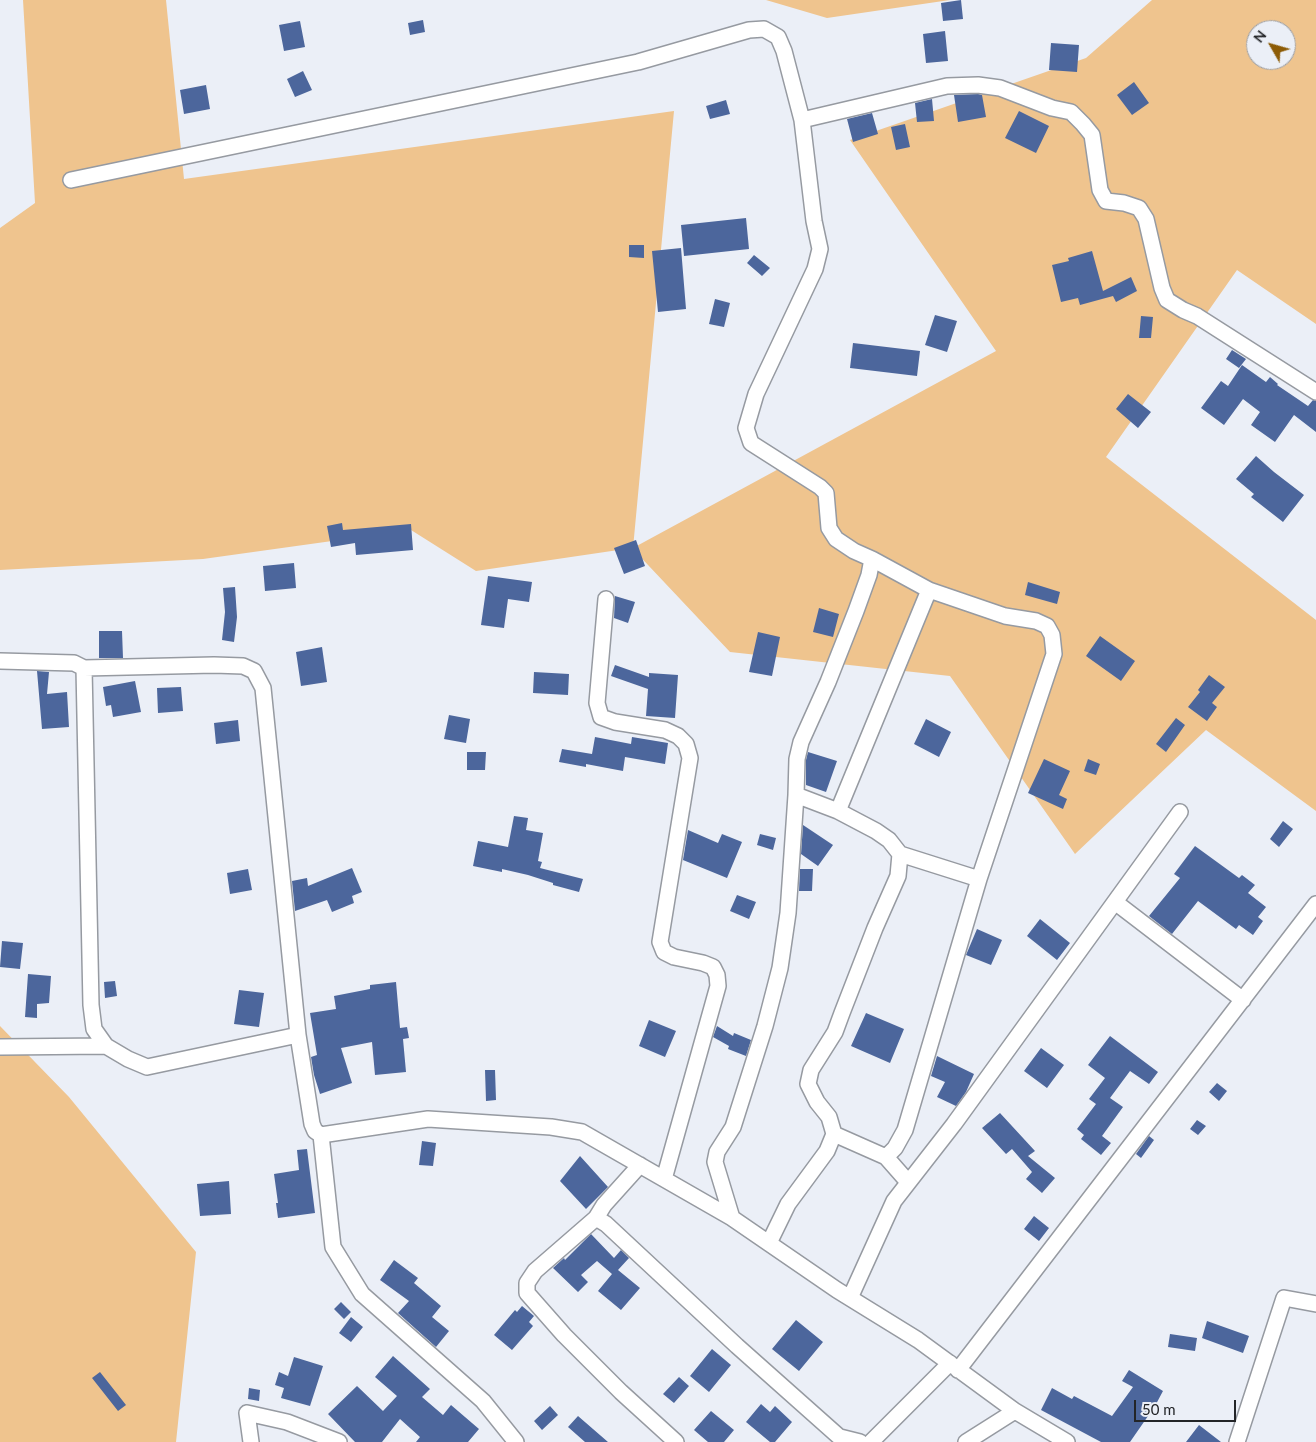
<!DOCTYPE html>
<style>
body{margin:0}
#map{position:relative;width:1316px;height:1442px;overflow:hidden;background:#ebeff7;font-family:Lato,sans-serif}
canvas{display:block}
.north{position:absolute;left:1246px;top:20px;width:50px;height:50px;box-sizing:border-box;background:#ebeff7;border:1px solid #9b9ea4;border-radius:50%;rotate:308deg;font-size:14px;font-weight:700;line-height:20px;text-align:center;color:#232528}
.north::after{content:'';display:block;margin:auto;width:18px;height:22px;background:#8d5c07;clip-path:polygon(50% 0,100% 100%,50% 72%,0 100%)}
.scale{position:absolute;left:1134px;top:1400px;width:102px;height:22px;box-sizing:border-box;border:2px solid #232528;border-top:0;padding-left:6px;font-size:15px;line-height:18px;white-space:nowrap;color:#232528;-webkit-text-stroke:4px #ebeff7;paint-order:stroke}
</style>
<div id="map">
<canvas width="1316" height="1442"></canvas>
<div class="north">N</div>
<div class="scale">50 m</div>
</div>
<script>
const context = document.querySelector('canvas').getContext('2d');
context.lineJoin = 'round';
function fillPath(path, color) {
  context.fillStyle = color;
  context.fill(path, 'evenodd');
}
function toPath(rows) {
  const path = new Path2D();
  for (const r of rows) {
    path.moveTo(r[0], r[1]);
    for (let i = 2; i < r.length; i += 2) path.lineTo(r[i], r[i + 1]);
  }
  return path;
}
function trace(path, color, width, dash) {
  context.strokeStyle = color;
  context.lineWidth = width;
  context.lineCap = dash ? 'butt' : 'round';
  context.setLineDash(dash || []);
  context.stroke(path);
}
fillPath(toPath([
 [23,0,166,0,184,179,674,111,633,548,996,351,850,140,1086,58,1152,0,1316,0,1316,324,1237,270,1106,457,1316,620,1316,811,1206,730,1075,854,950,676,730,652,632,548,476,571,411,530,203,559,0,570,0,228,35,203],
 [1256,30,1286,30,1286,60,1256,60],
 [766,0,950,0,827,18],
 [0,1026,69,1097,196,1252,176,1442,0,1442]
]), '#efc48e');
fillPath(toPath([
 [961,0,963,19,943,21,941,3],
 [423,20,425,32,410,35,408,23],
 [300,21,305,47,284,51,279,25],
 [945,31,948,61,926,63,923,34],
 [1051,43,1079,45,1077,72,1049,70],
 [303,71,312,90,295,97,287,79],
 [1134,82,1149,103,1132,115,1117,95],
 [206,85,210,109,184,114,180,90],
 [978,94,982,95,986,117,958,122,954,95],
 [932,99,934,121,917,122,915,103],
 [726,100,730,114,710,119,706,106],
 [1019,111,1049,126,1036,153,1005,138],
 [872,113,878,134,853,142,847,119],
 [905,124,910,147,896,150,891,127],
 [746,218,749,249,684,256,681,225],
 [629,245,644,245,644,258,629,257],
 [681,248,686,309,658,312,652,251],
 [1092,251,1103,291,1131,277,1137,291,1116,302,1113,296,1080,305,1078,298,1061,302,1052,265,1069,261,1068,258],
 [754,255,770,268,762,276,747,263],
 [715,299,730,303,724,327,709,324],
 [935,315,957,321,947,352,925,345],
 [1141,316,1153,317,1151,338,1139,338],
 [853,343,920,351,917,376,850,368],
 [1232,350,1246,359,1239,368,1226,359],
 [1242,365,1266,382,1270,377,1278,384,1277,385,1308,406,1313,400,1316,401,1316,432,1294,415,1275,442,1251,425,1260,412,1243,399,1224,425,1201,408,1221,381,1228,386],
 [1128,394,1151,412,1138,428,1116,409],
 [1256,456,1274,472,1304,495,1283,522,1251,497,1254,494,1236,479],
 [342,523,343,530,411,524,413,550,356,555,355,543,331,547,327,526],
 [636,540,645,566,624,574,614,548],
 [294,563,296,588,265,591,263,566],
 [488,576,532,582,529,602,508,599,504,628,481,625],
 [1028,582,1060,592,1057,604,1025,595],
 [235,587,237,617,234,642,222,640,225,612,223,588],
 [615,596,635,602,628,623,614,618],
 [819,608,839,614,833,637,813,632],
 [99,631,122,631,123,658,99,658],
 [758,632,780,637,772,676,749,672],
 [1100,636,1135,661,1121,681,1086,656],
 [322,647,327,682,301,686,296,652],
 [615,665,649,677,649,673,678,675,675,718,646,716,648,689,611,676],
 [37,671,49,672,47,694,67,692,69,727,42,729],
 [534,672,569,674,568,695,533,693],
 [1209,675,1225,687,1212,703,1217,707,1207,721,1188,707,1200,692,1198,690],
 [135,681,141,712,113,717,111,705,106,706,103,687],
 [181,687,183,711,158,713,157,688],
 [449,715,470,719,466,743,444,739],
 [1176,718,1185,725,1166,752,1156,744],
 [926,719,951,732,939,757,914,744],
 [238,720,240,741,216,744,214,723],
 [595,737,631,744,632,737,668,743,665,764,625,757,623,771,586,764,586,767,559,762,562,749,592,754],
 [467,752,486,752,485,770,467,770],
 [808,752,837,761,826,792,806,785,806,760],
 [1044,759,1070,771,1059,795,1067,799,1063,809,1028,793],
 [1088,759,1100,764,1096,775,1084,771],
 [514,816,528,818,526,830,543,833,538,861,542,862,540,868,583,879,579,892,553,885,553,883,528,875,502,869,502,872,473,866,478,841,508,847],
 [1283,821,1293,829,1279,847,1270,839],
 [803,825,833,845,818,866,801,854],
 [688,830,718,843,722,834,742,842,727,878,683,860],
 [760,834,776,838,773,850,757,845],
 [1195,846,1239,878,1242,875,1255,885,1248,893,1266,907,1258,917,1263,921,1253,935,1239,925,1236,929,1198,901,1172,934,1149,916,1180,878,1174,874],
 [352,868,362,892,352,896,354,903,332,912,327,900,295,911,292,881,307,878,308,886],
 [248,869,252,890,230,894,227,873],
 [800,869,813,869,812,891,799,891],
 [737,895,756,902,749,919,730,911],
 [1040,919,1070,943,1057,960,1027,936],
 [977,929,1002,940,991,965,966,955],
 [2,941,23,943,20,969,0,967],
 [28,974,51,976,49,1003,37,1004,37,1018,25,1017],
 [115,981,117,996,105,998,104,982],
 [396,982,400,1028,407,1027,409,1038,403,1039,406,1072,375,1075,372,1042,341,1048,352,1083,320,1094,314,1075,311,1057,317,1055,310,1013,336,1009,334,996,370,989,370,985],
 [239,990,264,993,259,1027,234,1024],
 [866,1013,904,1029,890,1063,851,1046],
 [649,1020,676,1031,665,1057,639,1046],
 [717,1026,733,1036,734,1033,751,1040,746,1056,728,1049,729,1046,713,1037],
 [1110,1036,1158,1072,1149,1084,1130,1071,1110,1098,1123,1107,1102,1136,1111,1143,1101,1155,1081,1139,1084,1135,1077,1129,1096,1104,1089,1099,1105,1078,1088,1065],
 [1041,1048,1064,1065,1047,1088,1024,1071],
 [937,1056,974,1074,966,1092,956,1106,937,1097,945,1082,931,1076],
 [485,1070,495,1070,496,1100,486,1101],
 [1217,1083,1227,1091,1219,1101,1209,1092],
 [1000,1113,1035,1151,1028,1156,1055,1178,1042,1193,1026,1179,1032,1172,1012,1149,1006,1154,982,1128],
 [1197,1120,1206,1126,1198,1135,1190,1129],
 [1149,1136,1154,1140,1141,1158,1136,1154],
 [422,1141,436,1143,433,1166,419,1165],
 [307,1149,315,1213,278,1218,276,1203,278,1203,274,1174,299,1170,297,1150],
 [580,1156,608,1187,586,1209,560,1181],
 [229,1181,231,1214,200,1216,197,1184],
 [1034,1216,1049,1228,1039,1241,1024,1229],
 [591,1234,614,1258,621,1250,629,1258,618,1270,640,1288,621,1310,598,1291,612,1274,597,1261,581,1275,588,1282,578,1292,553,1268,564,1258,565,1260],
 [394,1260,418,1278,414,1283,441,1306,432,1317,449,1331,436,1347,398,1313,409,1301,380,1280],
 [341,1302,351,1312,344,1319,334,1309],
 [522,1306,534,1316,529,1322,533,1326,512,1350,494,1335,515,1310,517,1312],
 [351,1317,363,1327,351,1342,339,1333],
 [796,1320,823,1342,799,1371,772,1349],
 [1207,1321,1249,1336,1243,1353,1202,1338],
 [1170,1334,1197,1338,1195,1351,1168,1347],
 [712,1349,731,1365,709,1392,690,1376],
 [393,1356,430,1389,422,1397,443,1415,451,1405,479,1429,468,1442,416,1442,420,1437,400,1419,382,1442,355,1442,328,1414,357,1386,383,1411,397,1396,375,1377],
 [294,1357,323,1366,310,1406,281,1398,284,1388,275,1385,279,1372,288,1376],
 [1129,1370,1163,1391,1155,1406,1130,1442,1101,1442,1041,1410,1052,1388,1072,1399,1074,1396,1112,1416,1133,1387,1122,1381],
 [100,1372,126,1405,118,1411,92,1378],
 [679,1377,689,1386,674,1403,663,1394],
 [249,1388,260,1390,259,1401,248,1399],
 [761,1404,770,1412,775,1406,792,1422,775,1442,770,1442,746,1422],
 [550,1406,558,1415,542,1430,534,1421],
 [711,1411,734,1430,724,1442,708,1442,694,1430],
 [578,1416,608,1442,585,1442,568,1427],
 [1199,1425,1221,1442,1186,1442]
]), '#4c669c');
const street = toPath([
 [802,120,947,86,978,85,1000,88,1052,108,1071,112,1083,124,1092,135,1100,190,1106,201,1124,203,1139,208,1146,219,1162,288,1167,300,1183,310,1197,316,1316,392],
 [71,180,638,62,749,30,764,29,778,37,784,51,802,120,814,221,820,249,815,269,756,394,746,428,751,443,820,487,826,493,829,528,836,539,854,551,872,559,869,575,856,611,828,682,801,742,797,759,796,795,788,913,780,968,765,1026,733,1127,717,1152,715,1162,732,1218],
 [872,559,929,590,1005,616,1036,621,1047,626,1052,635,1054,654,979,879,905,1130,895,1148,886,1157],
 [606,599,597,703,601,717,615,722,665,730,678,736,686,744,690,758,660,942,664,952,674,957,703,963,713,967,717,975,718,986,664,1179],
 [0,661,74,663,84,668,214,665,243,666,254,671,263,688,298,1035,312,1124,315,1131,321,1135,428,1119,551,1127,582,1132,732,1218,837,1290,918,1340,1015,1411,1067,1442],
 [84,668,91,1005,94,1029,106,1046,128,1059,147,1067,298,1035],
 [838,811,929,590],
 [900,854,979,879],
 [1115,902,1243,1000],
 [0,1047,106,1046],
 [834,1134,886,1157,908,1182],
 [321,1135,333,1247,362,1294,483,1401,516,1442],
 [640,1165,604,1205,596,1218,535,1271,527,1283,527,1293,564,1335,621,1392,676,1442],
 [596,1218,606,1224,737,1346,845,1442],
 [769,1243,788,1204,827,1151,834,1134,829,1117,817,1102,808,1084,811,1070,835,1032,842,1013,875,928,898,876,900,854,889,840,876,831,838,811,796,795],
 [850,1298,894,1201,954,1124,1180,812],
 [958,1370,1316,904],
 [840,1437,860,1442],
 [251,1442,247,1413,287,1422,339,1442],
 [871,1442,950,1363],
 [966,1442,1015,1411],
 [1237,1442,1284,1298,1316,1304]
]);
trace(street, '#969aa1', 18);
trace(street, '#fff', 15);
</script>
